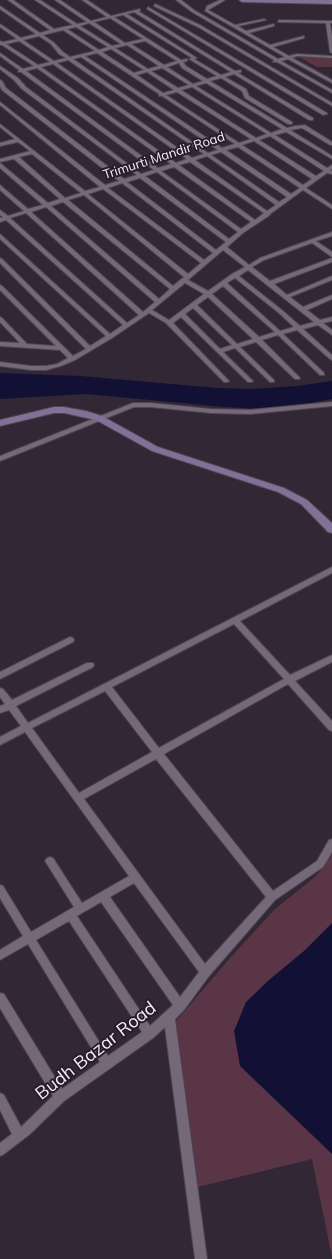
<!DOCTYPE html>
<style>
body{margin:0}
canvas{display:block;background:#312735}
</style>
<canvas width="332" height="1259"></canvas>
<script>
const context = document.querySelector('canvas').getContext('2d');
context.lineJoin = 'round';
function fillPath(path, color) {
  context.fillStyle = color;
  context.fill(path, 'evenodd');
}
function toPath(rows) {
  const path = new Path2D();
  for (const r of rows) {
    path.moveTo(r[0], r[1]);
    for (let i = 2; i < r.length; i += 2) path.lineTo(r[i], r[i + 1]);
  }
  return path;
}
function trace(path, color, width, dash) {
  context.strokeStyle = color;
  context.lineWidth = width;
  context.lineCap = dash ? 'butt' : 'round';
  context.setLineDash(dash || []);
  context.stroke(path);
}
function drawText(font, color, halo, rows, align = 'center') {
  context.font = font + ' Mulish,sans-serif';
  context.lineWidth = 4;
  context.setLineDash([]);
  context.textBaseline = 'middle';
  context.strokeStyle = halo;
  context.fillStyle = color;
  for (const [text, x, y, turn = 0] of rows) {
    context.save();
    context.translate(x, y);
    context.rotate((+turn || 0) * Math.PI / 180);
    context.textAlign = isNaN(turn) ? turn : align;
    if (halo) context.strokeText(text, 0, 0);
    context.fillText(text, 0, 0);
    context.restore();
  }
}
fillPath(toPath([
 [299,57,332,58,332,67,317,67],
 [332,855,332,1257,312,1159,198,1187,176,1021,230,958,274,910,316,876]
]), '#593545');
fillPath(toPath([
 [0,373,81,376,217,388,253,389,297,386,332,381,332,399,299,405,261,409,225,407,86,394,0,399],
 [332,923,332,1154,240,1066,234,1031,246,1002,269,980,304,951]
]), '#121034');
const street = toPath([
 [8,0,13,0,54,29,73,25,35,0,40,0,77,24,87,22,55,0,60,0,91,21,107,17,82,0,87,0,111,16,140,9,140,11,138,11,235,71,241,70,241,72,238,73,313,118,313,120,309,120,234,74,225,77,246,89,249,96,292,122,292,124,288,124,245,98,242,91,221,78,210,81,287,128,295,126,305,125,332,142,332,145,330,145,302,128,290,130,332,156,332,159,286,132,275,135,327,168,332,165,332,169,330,170,332,171,332,174,327,173,306,188,332,205,332,209,303,190,270,214,270,215,243,233,227,247,249,265,260,258,332,232,332,236,316,241,332,252,332,257,312,243,264,260,252,267,270,281,332,258,332,262,274,284,287,295,332,276,332,280,290,297,303,307,332,295,332,299,307,310,320,320,332,317,332,321,323,323,332,330,332,335,318,325,303,329,332,355,332,360,330,359,297,330,283,334,324,373,324,375,320,375,278,335,262,340,300,378,299,379,295,379,256,342,240,347,274,380,274,382,270,382,235,348,223,352,253,381,252,382,248,382,181,317,173,323,229,381,228,382,224,382,166,323,149,313,112,338,75,360,61,366,46,370,31,370,0,366,0,362,31,366,46,366,57,364,68,358,60,350,0,346,0,342,20,343,0,322,0,317,2,318,27,344,56,346,0,290,0,285,2,286,73,356,86,349,0,263,0,258,2,259,90,346,106,336,0,239,0,234,110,334,123,325,6,220,0,222,0,218,3,217,0,215,0,210,8,216,24,211,0,190,0,185,28,209,43,205,0,168,0,163,48,203,60,199,14,159,0,162,0,159,30,151,18,142,0,146,0,143,15,139,0,127,0,124,85,191,100,187,0,105,0,102,105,185,119,181,2,90,0,86,0,80,2,81,6,88,124,179,137,175,22,89,14,80,0,69,0,66,18,78,26,87,141,174,154,170,21,72,18,72,19,70,0,56,0,53,23,69,34,66,2,45,0,45,0,41,3,42,17,39,0,27,0,24,21,38,36,34,0,9,0,6,40,33,50,30,8,0],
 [134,12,231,72,221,75,194,59,197,58,127,14,134,12],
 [123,15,192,58,189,59,217,76,207,79,186,66,183,62,187,61,187,59,181,60,114,17,123,15],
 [110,18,143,39,125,43,94,22,110,18],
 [89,23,121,44,112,46,80,26,89,23],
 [76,27,108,47,99,50,67,29,76,27],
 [63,30,95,51,70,57,63,52,53,42,43,35,63,30],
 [39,36,51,44,59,54,66,58,54,61,23,40,39,36],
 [19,41,50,62,38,65,6,44,19,41],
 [145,41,177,61,164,65,131,44,145,41],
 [127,45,159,66,148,69,115,48,127,45],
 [111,49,144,70,134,73,102,52,111,49],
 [97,53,159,94,159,96,162,96,235,144,222,148,85,56,97,53],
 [81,57,218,150,208,153,73,59,81,57],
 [68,60,204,154,192,158,57,63,68,60],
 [179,63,182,68,203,81,193,84,167,67,179,63],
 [53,64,187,159,176,163,41,67,53,64],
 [37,68,171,164,158,168,26,71,37,68],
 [162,68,189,85,178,88,151,71,162,68],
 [147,72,174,90,163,93,137,75,147,72],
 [206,83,282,129,271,133,196,86,206,83],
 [192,87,267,134,256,138,181,90,192,87],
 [177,92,251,139,239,143,166,95,177,92],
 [270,136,324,171,316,176,259,140,270,136],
 [254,141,312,179,303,185,242,145,254,141],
 [238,147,300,188,291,194,226,150,238,147],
 [221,152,287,197,279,202,211,155,221,152],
 [32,154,81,193,65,198,19,157,32,154],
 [207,156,276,205,267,211,195,160,207,156],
 [190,162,264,213,255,220,179,165,190,162],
 [174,167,251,222,241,229,161,171,174,167],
 [157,172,238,232,229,239,145,176,157,172],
 [140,178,226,242,216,250,127,182,140,178],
 [122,183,213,253,204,260,108,188,122,183],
 [103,189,201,263,188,274,88,194,103,189],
 [84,195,184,277,173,286,68,200,84,195],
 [63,202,170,289,159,299,51,206,63,202],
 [46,207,155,302,143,312,31,212,46,207],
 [26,213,139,315,127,323,10,218,26,213],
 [223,250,245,267,232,274,208,291,188,280,223,250],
 [248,270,267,285,314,322,300,326,283,311,239,276,248,270],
 [235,278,279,313,294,327,280,331,227,283,235,278],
 [185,283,204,294,169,320,152,310,185,283],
 [223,286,275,332,259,337,212,294,223,286],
 [208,297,253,339,237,344,197,305,208,297],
 [193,308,232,345,220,349,185,314,193,308],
 [176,0,181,0,194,10,278,59,285,57,205,11,207,6,220,0,225,0,208,10,235,25,264,19,266,20,238,26,246,31,274,24,274,26,249,33,270,45,304,36,304,38,273,47,289,56,297,54,332,56,332,58,297,56,292,58,332,80,332,83,288,59,281,61,332,90,332,93,277,62,273,62,274,60,192,12,176,0],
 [155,4,200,25,332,103,332,106,198,27,154,6,155,4],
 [148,7,327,113,327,114,323,115,147,9,148,7],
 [279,20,332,21,332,23,330,23,332,36,332,53,330,52,326,23,278,22,279,20],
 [332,402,332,406,250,414,211,413,151,407,134,407,0,461,0,456,133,403,151,403,211,409,250,410,332,402],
 [332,567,332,573,240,621,290,675,332,655,332,662,295,681,332,721,332,731,329,730,288,684,164,754,273,891,317,861,329,840,332,839,332,852,323,867,275,900,209,976,184,1010,175,1019,207,1259,195,1259,165,1027,153,1038,64,1101,30,1134,4,1154,0,1156,0,1143,12,1134,0,1110,0,1093,4,1095,21,1127,53,1096,0,1008,0,993,4,994,62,1089,100,1062,28,944,0,960,0,950,23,936,0,898,0,885,3,886,31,932,74,907,47,864,45,861,47,858,50,857,53,858,82,903,129,876,25,732,0,745,0,737,21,726,9,710,0,713,0,706,5,704,0,697,0,688,3,689,12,700,87,663,93,663,94,665,93,667,16,706,28,723,332,567],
 [234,624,284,679,159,748,112,687,234,624],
 [105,691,152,752,79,793,32,728,105,691],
 [156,759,266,897,205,964,84,799,156,759],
 [134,883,199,972,180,997,110,897,134,883],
 [101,902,173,1005,150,1026,77,916,101,902],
 [69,921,142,1032,108,1056,36,940,69,921],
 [70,637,73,638,74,640,73,642,0,679,0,672,70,637]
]);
const secondary = toPath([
 [239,0,332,0,332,4,242,2,239,0],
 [54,407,64,407,86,411,102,416,158,447,284,488,307,500,332,523,332,533,328,532,301,504,278,492,152,451,96,420,64,413,54,413,0,426,0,420,54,407]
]);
trace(street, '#4e4551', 2);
trace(secondary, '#4e4551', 2);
fillPath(street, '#746879');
fillPath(secondary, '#827096');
drawText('13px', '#f4edf7', '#271d2b', [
 ["Trimurti Mandir Road",164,156,-18]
]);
drawText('18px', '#f4edf7', '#271d2b', [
 ["Budh Bazar Road",96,1051,-38]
]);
</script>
